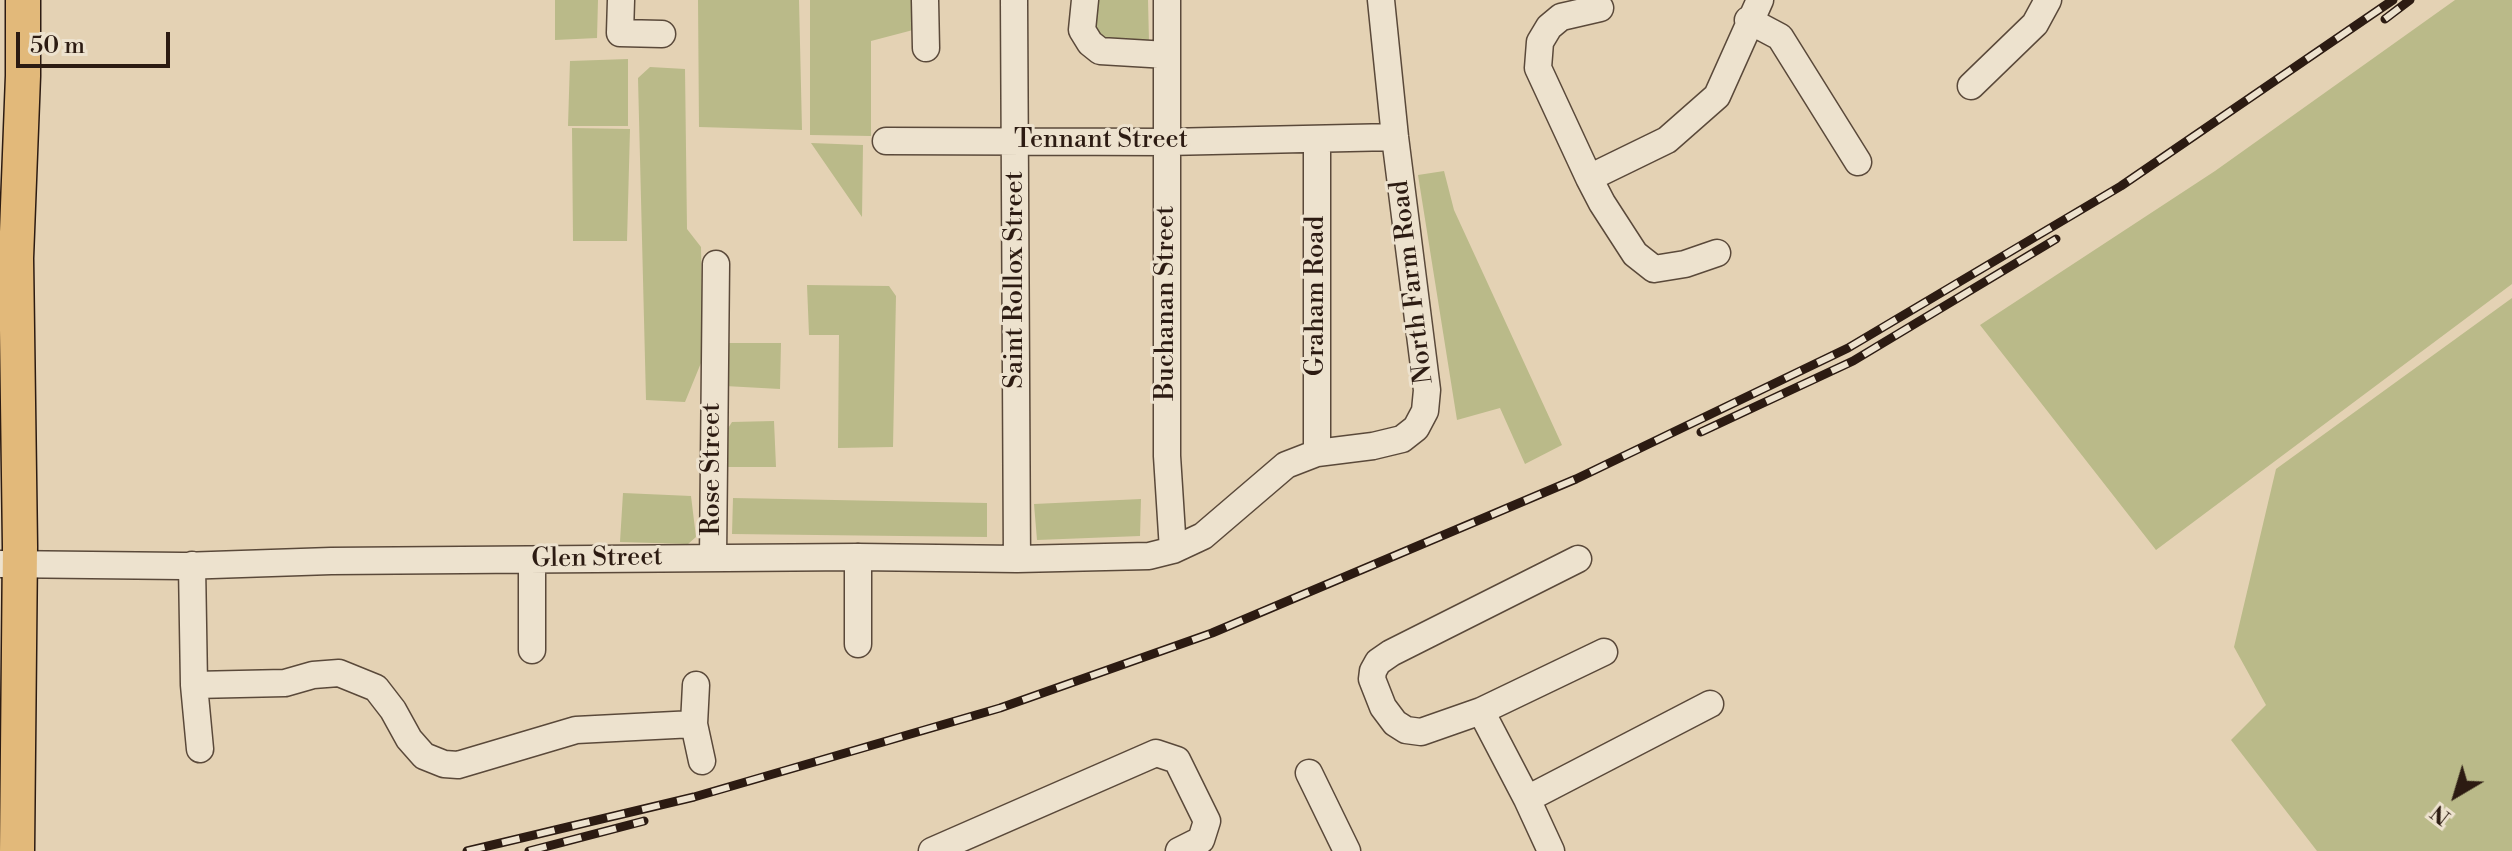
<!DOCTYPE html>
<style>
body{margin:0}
#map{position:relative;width:2512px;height:851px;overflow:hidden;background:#e4d2b4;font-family:"Libre Bodoni",serif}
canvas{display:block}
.north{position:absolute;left:2416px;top:755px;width:80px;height:80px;-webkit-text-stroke:6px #ede2ce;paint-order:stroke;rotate:218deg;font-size:22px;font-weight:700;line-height:32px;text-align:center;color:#2c1b12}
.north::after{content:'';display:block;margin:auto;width:28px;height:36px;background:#2c1b12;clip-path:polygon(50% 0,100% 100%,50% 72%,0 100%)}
.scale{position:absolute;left:16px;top:32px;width:154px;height:36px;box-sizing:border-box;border:4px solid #2c1b12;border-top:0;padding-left:10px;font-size:24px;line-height:28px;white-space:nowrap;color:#2c1b12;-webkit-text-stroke:6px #ede2ce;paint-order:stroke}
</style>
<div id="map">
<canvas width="2512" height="851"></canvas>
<div class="north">N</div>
<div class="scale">50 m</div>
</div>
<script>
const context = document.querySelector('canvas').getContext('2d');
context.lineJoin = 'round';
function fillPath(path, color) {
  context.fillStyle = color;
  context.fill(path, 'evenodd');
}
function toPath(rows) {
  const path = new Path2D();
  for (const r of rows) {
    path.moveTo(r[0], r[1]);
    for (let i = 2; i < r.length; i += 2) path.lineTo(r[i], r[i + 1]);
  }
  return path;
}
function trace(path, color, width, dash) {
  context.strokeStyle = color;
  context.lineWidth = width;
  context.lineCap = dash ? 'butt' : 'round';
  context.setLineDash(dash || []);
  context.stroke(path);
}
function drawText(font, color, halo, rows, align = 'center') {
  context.font = font + ' "Libre Bodoni",serif';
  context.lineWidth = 6;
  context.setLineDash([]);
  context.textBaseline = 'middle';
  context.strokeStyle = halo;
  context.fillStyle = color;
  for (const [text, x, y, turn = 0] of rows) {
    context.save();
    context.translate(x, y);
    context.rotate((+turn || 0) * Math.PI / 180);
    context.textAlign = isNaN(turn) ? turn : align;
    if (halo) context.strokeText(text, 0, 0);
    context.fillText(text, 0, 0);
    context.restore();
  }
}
fillPath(toPath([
 [555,0,598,0,597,38,555,40],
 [698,0,799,0,802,130,699,127],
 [810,0,913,0,913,30,871,41,871,136,810,135],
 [1096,0,1148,0,1149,42,1108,41,1099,34,1095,24],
 [2455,0,2512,0,2512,284,2156,550,1980,325,2215,171],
 [628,59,628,126,568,126,570,61],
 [650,67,685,69,687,229,701,247,703,358,685,402,646,400,638,78],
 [572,128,630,129,627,241,573,241],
 [811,143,863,145,862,217],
 [1444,171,1454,210,1562,445,1525,464,1500,408,1457,420,1418,175],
 [807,285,889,286,896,296,893,447,838,448,839,335,809,335],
 [2512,298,2512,851,2317,851,2231,740,2266,705,2234,647,2276,469],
 [724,343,781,343,780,389,725,386],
 [774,421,776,467,728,467,725,433,732,422],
 [623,493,691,496,696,537,688,544,620,542],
 [733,498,987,503,987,537,732,534],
 [1141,499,1140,536,1037,540,1034,504]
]), '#baba89');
const minor = toPath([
 [621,0,620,33,662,34],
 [925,0,926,48],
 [1014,0,1017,559],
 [1085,0,1082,30,1090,43,1100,51,1167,55],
 [1167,0,1167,456,1173,550],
 [1600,8,1561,17,1549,27,1540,42,1538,68,1589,178,1602,203,1635,254,1654,269,1685,264,1717,253],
 [1748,20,1780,37,1858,162],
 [1971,86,2035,24,2048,0],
 [1317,139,1317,453],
 [886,141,1166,142,1395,137],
 [1589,178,1667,140,1717,96,1760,0],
 [713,558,716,264],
 [0,564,182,566,331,561,858,557,1017,559,1149,556,1173,550,1203,536,1286,465,1317,453,1373,446,1402,439,1416,428,1425,411,1427,390,1395,137,1381,0],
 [192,565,194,685,200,749],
 [858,644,858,557],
 [532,650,532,560],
 [194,685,285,683,313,675,339,673,376,688,393,710,409,739,424,756,444,764,458,765,576,730,694,724,696,685],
 [1481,711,1421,732,1406,730,1395,723,1383,707,1372,679,1373,671,1378,662,1391,653,1578,559],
 [694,724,702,761],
 [1309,773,1347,851],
 [1527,799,1481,711,1604,652],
 [932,851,1156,753,1177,760,1207,821,1201,840,1179,851],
 [1551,851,1527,799,1710,704]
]);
const major = toPath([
 [17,851,20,547,16,258,23,76,23,0]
]);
trace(minor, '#5a493a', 29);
trace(major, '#2c1b12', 37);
trace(minor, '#ede2ce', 26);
trace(major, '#e2b97a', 34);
const rail = toPath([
 [2385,19,2410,0],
 [1701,432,1853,361,2056,239],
 [467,851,694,797,1000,708,1212,633,1576,479,1848,348,2121,186,2393,0],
 [529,851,644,821]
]);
trace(rail, '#2c1b12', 9);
trace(rail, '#ede2ce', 6, [18]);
drawText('26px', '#2c1b12', '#ede2ce', [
 ["Tennant Street",1101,141],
 ["Saint Rollox Street",1016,280,-90],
 ["North Farm Road",1413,282,-97],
 ["Graham Road",1317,296,-90],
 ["Buchanan Street",1167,303,-90],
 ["Rose Street",713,469,-90],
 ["Glen Street",597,559,-1]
]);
</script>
